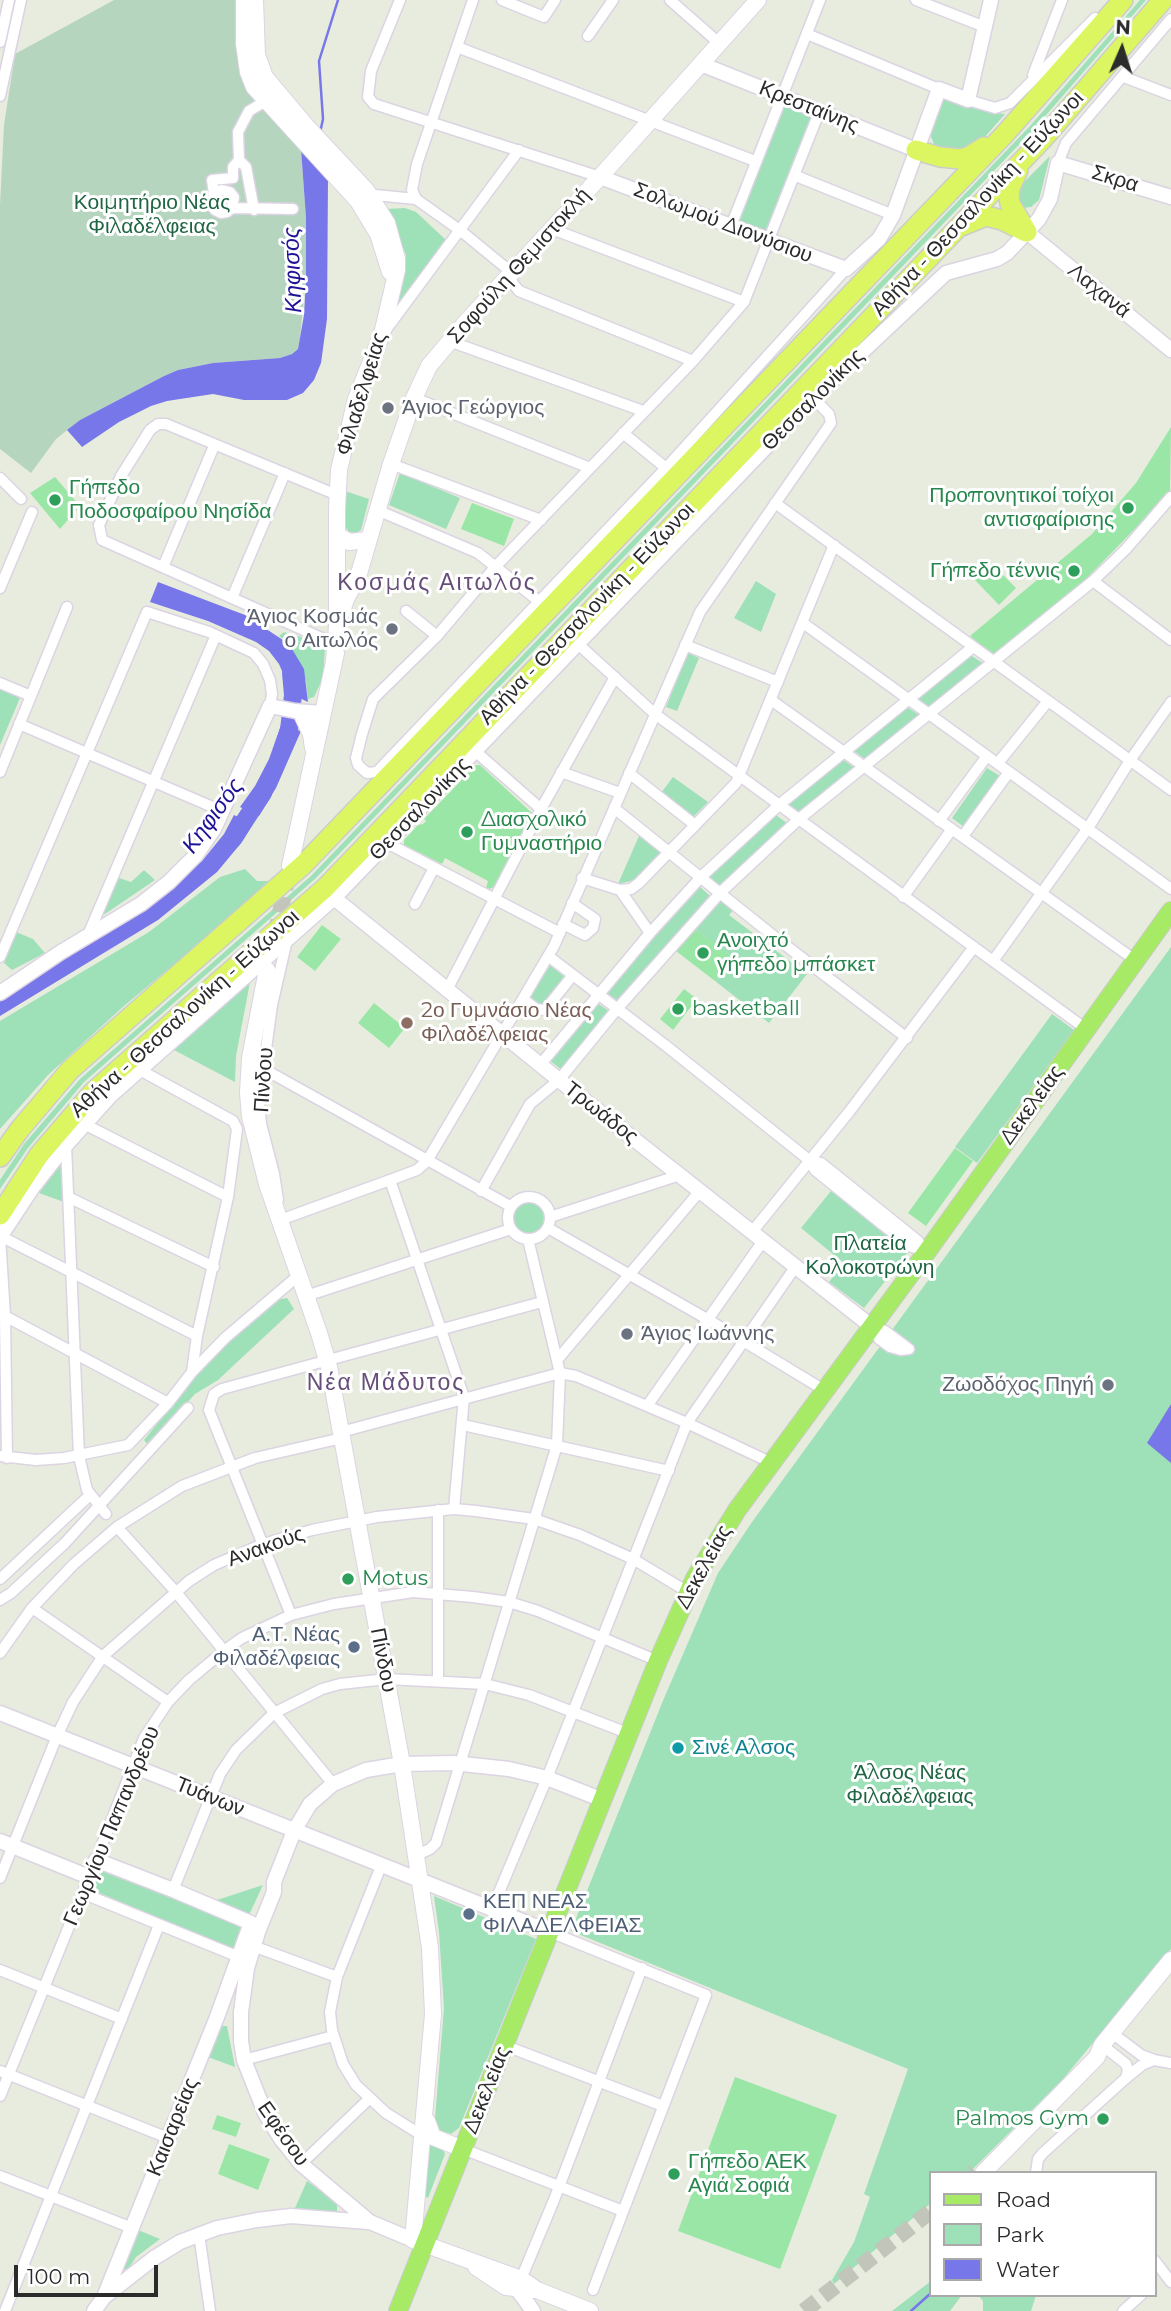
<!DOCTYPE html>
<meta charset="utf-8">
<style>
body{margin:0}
#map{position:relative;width:1171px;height:2311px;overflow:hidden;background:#e8ecde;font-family:Montserrat,sans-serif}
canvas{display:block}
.legend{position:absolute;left:929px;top:2171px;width:228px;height:126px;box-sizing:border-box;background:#fff;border:2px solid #aaa;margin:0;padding:9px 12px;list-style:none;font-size:21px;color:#2b2b2b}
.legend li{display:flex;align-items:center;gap:14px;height:35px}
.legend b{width:35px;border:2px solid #aaa}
.north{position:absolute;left:1087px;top:14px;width:70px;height:70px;-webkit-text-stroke:5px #fff;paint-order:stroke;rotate:3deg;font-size:19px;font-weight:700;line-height:28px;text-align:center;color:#2b2b2b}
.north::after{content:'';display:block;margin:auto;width:24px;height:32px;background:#2b2b2b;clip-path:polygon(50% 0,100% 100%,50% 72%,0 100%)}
.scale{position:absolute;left:14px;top:2265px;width:144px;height:32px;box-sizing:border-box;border:4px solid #2b2b2b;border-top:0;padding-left:9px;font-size:21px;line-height:24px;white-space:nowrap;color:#2b2b2b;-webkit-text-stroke:5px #fff;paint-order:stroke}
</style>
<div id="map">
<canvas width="1171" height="2311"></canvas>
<ul class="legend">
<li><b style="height:9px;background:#a6ea66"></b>Road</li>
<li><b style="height:19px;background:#9ee0b8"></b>Park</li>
<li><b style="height:19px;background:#7877e9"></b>Water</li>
</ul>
<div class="north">N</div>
<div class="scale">100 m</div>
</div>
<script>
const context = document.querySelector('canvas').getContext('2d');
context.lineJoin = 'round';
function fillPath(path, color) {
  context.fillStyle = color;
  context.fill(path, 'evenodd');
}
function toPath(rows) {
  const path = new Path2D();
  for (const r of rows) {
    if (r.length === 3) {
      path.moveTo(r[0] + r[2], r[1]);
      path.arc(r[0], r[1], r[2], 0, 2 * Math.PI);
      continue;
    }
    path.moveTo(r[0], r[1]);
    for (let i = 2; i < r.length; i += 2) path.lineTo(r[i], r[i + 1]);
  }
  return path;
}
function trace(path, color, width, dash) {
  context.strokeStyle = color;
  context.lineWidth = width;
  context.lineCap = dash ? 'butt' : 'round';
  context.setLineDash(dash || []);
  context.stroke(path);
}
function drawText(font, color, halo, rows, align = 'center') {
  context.font = font + ' Montserrat,sans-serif';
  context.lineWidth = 6;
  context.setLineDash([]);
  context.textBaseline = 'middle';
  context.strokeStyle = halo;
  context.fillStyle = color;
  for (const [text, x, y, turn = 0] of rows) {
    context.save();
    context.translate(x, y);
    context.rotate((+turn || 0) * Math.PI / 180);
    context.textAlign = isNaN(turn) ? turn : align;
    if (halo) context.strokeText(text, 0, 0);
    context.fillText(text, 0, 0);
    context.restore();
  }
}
fillPath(toPath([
 [1140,0,1146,0,1034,129,316,878,84,1082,28,1148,0,1189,0,1180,24,1144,80,1079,312,875,1030,126],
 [948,98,989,112,1005,114,977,146,968,150,947,149,934,144,929,132,942,100],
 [783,102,814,113,769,236,736,223],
 [1050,156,1039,200,1031,207,1023,208,1017,198,1021,185],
 [405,208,416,212,446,240,401,304,398,303,404,280,406,255,387,209],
 [400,473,460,498,446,529,389,505],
 [345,491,369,499,361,530,356,533,349,532,344,525],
 [756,581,776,594,761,632,734,618],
 [284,632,321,643,325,648,323,678,314,697,308,699,306,681,289,644,279,636],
 [688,653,699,658,677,711,666,707],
 [969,654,984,664,930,710,915,698],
 [0,689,20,698,0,745],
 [907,707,921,716,865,759,853,750],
 [842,759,855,768,800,813,788,804],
 [987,768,1000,776,964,827,952,818],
 [673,777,708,802,693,817,661,793],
 [776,815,788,824,720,885,708,877],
 [639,836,661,853,635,880,618,884],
 [245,869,257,881,274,881,124,1006,48,1075,0,1129,0,1021,149,932,220,877],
 [144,870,155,880,99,918,116,877,131,882],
 [699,886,711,897,617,1000,604,992],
 [721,899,734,909,729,915,807,974,769,1023,715,981,732,958,695,929],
 [16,932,33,939,45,953,12,970,4,963],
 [1171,947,1171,1949,1063,2079,971,2171,968,2173,931,2173,931,2203,834,2284,832,2280,854,2242,870,2197,864,2194,908,2069,571,1931,662,1703,718,1573,752,1522],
 [550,965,566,978,542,1007,529,999],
 [250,982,236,1056,235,1082,172,1049],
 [596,1002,610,1012,562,1070,549,1060],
 [1052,1014,1074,1030,977,1163,955,1147],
 [60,1164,63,1164,64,1202,39,1193],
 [831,1191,908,1252,864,1308,829,1282,844,1263,801,1228],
 [528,1218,18],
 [287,1298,294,1309,218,1380,195,1394,148,1445,144,1440,201,1370,230,1340,276,1300],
 [105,1871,243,1924,244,1930,234,1949,97,1892,95,1883,100,1874],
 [263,1885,249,1915,214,1901],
 [434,1896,536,1939,459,2128,451,2134,439,2130,435,2118,444,2008,439,1932],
 [221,2026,227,2026,235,2067,208,2057],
 [429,2144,443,2150,445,2154,428,2198,425,2196],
 [307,2181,337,2202,337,2211,330,2212,295,2208],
 [138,2230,160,2239,136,2257,127,2271,123,2268],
 [931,2281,931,2295,962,2295,950,2311,892,2311],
 [978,2295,1036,2295,1031,2311,983,2311,983,2301]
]), '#9ee0b8');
fillPath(toPath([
 [114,0,239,0,239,71,246,91,301,149,306,218,306,279,300,338,298,349,292,354,280,358,213,363,178,370,164,376,80,420,56,439,31,473,0,449,0,205,4,125,15,54]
]), '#b6d5be');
fillPath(toPath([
 [1171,427,1170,493,1080,585,993,655,970,636,1092,534,1136,483],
 [55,477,80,506,60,529,30,493],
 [472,503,514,519,504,546,461,529],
 [990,562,1016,588,999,605,973,578],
 [476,765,480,765,533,814,494,887,489,889,486,888,488,881,445,858,442,864,404,845,404,840,418,825,423,824,426,821,424,819],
 [322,925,341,939,315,971,297,957],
 [695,929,733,958,715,981,676,951],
 [684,989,697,999,673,1030,660,1019],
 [374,1003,405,1028,389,1048,358,1023],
 [955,1148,973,1161,926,1226,908,1213],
 [735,2077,837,2115,780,2269,678,2231],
 [217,2115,241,2123,236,2137,212,2129],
 [229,2144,270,2159,258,2190,218,2174]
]), '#9ae6a7');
fillPath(toPath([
 [301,149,328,179,327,319,321,363,314,380,303,393,287,400,244,400,213,394,167,401,151,406,119,422,82,447,67,430,80,420,164,376,178,370,213,363,280,358,292,354,298,349,304,315,306,279,306,218],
 [158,582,245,615,289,644,304,669,308,702,287,692,285,678,279,664,269,651,256,642,208,621,150,602],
 [281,725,301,731,276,788,259,816,240,807,255,786,269,759],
 [234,815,253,824,242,842,217,872,158,920,0,1016,0,995,161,895,202,861,224,834],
 [1171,1404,1171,1463,1147,1443]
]), '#7877e9');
trace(toPath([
 [320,133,323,119,319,61,338,0],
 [911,2311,931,2293]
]), '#7877e9', 2.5);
trace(toPath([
 [283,748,289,730,293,695,291,673],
 [232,840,263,793]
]), '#7877e9', 18);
trace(toPath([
 [275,936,288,876],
 [973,2173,975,2171],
 [804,2311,931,2211]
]), '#c2c5ba', 16, [16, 8]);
const minor = toPath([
 [400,0,371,71,368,97,374,104,600,177],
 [502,0,544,17,555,0],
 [670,0,719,43],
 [916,0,985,27],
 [807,34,939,89],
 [588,36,613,0],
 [0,42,9,0],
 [457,47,755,161],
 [1033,75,1062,0],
 [1124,77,1171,95],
 [0,96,21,0],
 [968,100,995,108,1010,103,1095,18],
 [820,110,744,302,693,361,496,566,437,636,373,699,362,734,356,758,358,765,367,773,377,772,666,468,846,269],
 [239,160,246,167,254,210],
 [1058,163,1066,143,1171,19],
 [796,176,893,215],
 [367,191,375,195,416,199,461,231,511,272,512,282,519,291,693,361],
 [214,193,222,190,230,192,234,197,232,208,227,212,221,213,215,210,212,204,214,194,212,180,233,178,233,167,239,160,238,132,249,111,269,99],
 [416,199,412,190,417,164,473,0],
 [232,208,293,209],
 [731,226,820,0],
 [552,229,744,302],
 [385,331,519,150],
 [449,341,643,411],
 [414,398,590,468],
 [623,433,666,468],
 [391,464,541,520],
 [0,478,21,499],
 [775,503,1171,790],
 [377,510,478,553,540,602],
 [163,567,214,446],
 [1093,581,1171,640],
 [0,588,32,512],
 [232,598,285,473],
 [406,611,437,636],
 [803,623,1171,889],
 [335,644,102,540,99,525,121,476,150,430,158,424,166,424,337,495],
 [578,644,655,714,1086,1029],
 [685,645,778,682],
 [0,683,31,696],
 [771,700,1135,960],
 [19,724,222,811],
 [475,751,541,809],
 [998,763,1048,701],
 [0,772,67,607],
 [561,772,620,793],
 [629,773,695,825],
 [614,808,776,938,907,1038],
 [939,821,987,756],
 [963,836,1009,772],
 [387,843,560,933],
 [582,878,620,890],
 [903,897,952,829],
 [415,904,434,868],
 [563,924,585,935,593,928,595,919,572,903],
 [650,933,620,890,631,889,639,883,736,783,834,545],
 [88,935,216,635],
 [548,956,665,1045,809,1160,821,1163,918,1241,926,1253],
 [0,957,147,612,209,632,254,653,263,664,270,680,272,694,270,706],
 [993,961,1088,828,1131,759,1171,702],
 [447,990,541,809,615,677],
 [523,999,536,1009,545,1010,573,975],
 [540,1065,650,933,702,876,779,805,973,647],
 [262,1068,510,1206],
 [138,1069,233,1121,237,1129,228,1197,197,1336,192,1372],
 [84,1124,228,1197],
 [66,1145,79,1456,87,1490,106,1514],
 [809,1160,815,1170,883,1225,912,1247,921,1249],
 [390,1180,464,1397,454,1509],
 [481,1191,530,1104,559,1080,617,1009,721,892,799,819,1093,581,1126,549,1171,497],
 [529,1218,21],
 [70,1198,214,1267],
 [278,1200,274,1174,261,1124,259,1100,272,1005,287,940],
 [279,1216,280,1220,390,1180,417,1170,427,1161,554,946,700,612,831,423,829,414,813,398],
 [550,1217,680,1175],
 [548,1228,707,1319,824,1390],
 [752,1232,849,1112,974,947],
 [0,1236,5,1316,7,1458],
 [0,1236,197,1336],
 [306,1296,511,1229],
 [1,1314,168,1403],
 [871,1326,879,1339,890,1347,901,1350,909,1349],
 [871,1326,885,1331,909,1349],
 [557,1360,700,1191],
 [647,1406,763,1241],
 [463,1425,669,1471],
 [341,1432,560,1373,576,1376,687,1423,772,1463],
 [0,1456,36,1460,64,1458,128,1445,168,1403,192,1372,225,1338,299,1275],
 [117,1527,175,1591,333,1784],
 [0,1579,90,1495],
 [0,1600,11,1593,65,1543,188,1408],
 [32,1608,168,1702],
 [291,1615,209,1410,214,1394,222,1389,542,1302],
 [0,1653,32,1608,74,1564,117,1527,182,1486,255,1458,342,1438],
 [438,1680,438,1510],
 [417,1855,430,1849,436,1843,557,1445,560,1373,528,1239],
 [96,1860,144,1738,168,1702,189,1680,225,1650,242,1638,291,1615,334,1604,413,1592,473,1597,509,1602,538,1611,658,1661],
 [381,1866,337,1977,330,2012,332,2030,343,2064,356,2085,386,2113,423,2136],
 [0,1878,57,1736,73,1702,103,1656,189,1581,214,1565,263,1544,312,1530,377,1517,454,1509,476,1511,534,1519,580,1535,633,1559,688,1592],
 [173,1890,220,1774,236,1750,274,1713,322,1689,340,1684,387,1679,485,1684,529,1695,630,1734],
 [82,1893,239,1957,245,1957],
 [492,1909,547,1778,687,1423,796,1266],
 [550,1932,706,1995,593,2290],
 [253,1946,337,1977],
 [0,1970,122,2019],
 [1112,2033,1141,2055,1154,2060,1171,2063],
 [1102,2045,1126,2064,1128,2070,1126,2078],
 [506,2046,663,2106],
 [244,2060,333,2036],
 [0,2071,168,2138],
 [0,2096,89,1877],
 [463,2149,623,2211],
 [301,2164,369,2099],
 [1036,2173,1038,2159,1043,2153,1126,2078,1142,2065,1154,2060],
 [0,2176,132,2228],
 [199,2234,210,2311],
 [1155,2261,1171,2282],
 [521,2279,554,2200,642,1968],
 [5,2311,159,1925],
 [1123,2311,1141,2295]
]);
const tertiary = toPath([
 [701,64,916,150],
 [600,177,846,269,879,239,893,215,939,89,968,100,991,0],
 [1027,232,1171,350],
 [334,898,559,1080,871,1326],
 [0,993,61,952,141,904,169,882,196,855,214,829,270,706,295,711,322,713],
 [0,1237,33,1187,66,1145,110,1096,334,898,813,398,946,273,997,259,1007,253,1027,232,1039,219,1050,199,1058,163,1171,197],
 [0,1713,550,1932],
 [0,1841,89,1877,96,1860,173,1890,251,1923,257,1928],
 [413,2240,370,2222,301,2164,281,2139,265,2113,244,2060,241,2041,241,2012,247,1968,259,1929,274,1892,274,1882,294,1831,310,1804,333,1784,366,1770,402,1764,453,1763,509,1769,547,1778,603,1800],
 [511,2281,533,2311],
 [104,2297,217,2017,251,1923],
 [94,2311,104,2297,154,2258,180,2242,217,2228,257,2220,291,2216,368,2222]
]);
const secondary = toPath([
 [244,0,244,44,248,72,254,87,358,201,378,234,390,272],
 [255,0,257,55,265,77,307,127,366,190,387,223,397,259,397,270,382,334,356,399,339,470,337,509,337,613],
 [337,535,349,542,368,540],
 [334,661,337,626,346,599,358,577,391,464,414,398,429,366,466,322,600,177,758,0],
 [303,717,311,734,313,748],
 [290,866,336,653],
 [267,970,250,1058,248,1093,250,1116,267,1184,319,1333,329,1367,402,1764,430,1948,433,2014,413,2240,521,2279,537,2290,590,2311],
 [427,2121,433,2137,463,2149],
 [983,2173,1097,2057,1102,2045,1171,1960],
 [476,2267,506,2287,534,2290]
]);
const primary = toPath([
 [398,2311,658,1661,695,1578,737,1510,926,1253,1171,911]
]);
const motorway = toPath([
 [916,150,940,157,961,159,968,157,984,147],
 [1018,170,1010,188,1009,197,1010,204,1027,232],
 [964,225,986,216,1002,220,1026,232],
 [0,1157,20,1129,70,1070,304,864,1003,136,1123,0],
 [0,1215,39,1155,93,1092,325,888,1042,140,1163,0]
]);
trace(minor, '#dcd3e3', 13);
trace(tertiary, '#dcd3e3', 17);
trace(secondary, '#dcd3e3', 18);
trace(primary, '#ccc', 20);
trace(motorway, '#ccc', 22);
trace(minor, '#fff', 10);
trace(tertiary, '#fff', 14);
trace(secondary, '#fff', 16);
trace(primary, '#a6ea66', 18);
trace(motorway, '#dbf660', 19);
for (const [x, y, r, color] of [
 [388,408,7,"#6b7280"],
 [55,500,7,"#2e9e5b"],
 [1128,508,7,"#2e9e5b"],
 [1074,571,7,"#2e9e5b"],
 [392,629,7,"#6b7280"],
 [467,832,7,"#2e9e5b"],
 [703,953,7,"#2e9e5b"],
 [678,1009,7,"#2e9e5b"],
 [407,1023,7,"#8d6e63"],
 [627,1334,7,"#6b7280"],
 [1108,1385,7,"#6b7280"],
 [348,1579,7,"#2e9e5b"],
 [354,1647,7,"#5c6f8a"],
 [678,1748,7,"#0f9aa8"],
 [469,1914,7,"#5c6f8a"],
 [1103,2119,7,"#2e9e5b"],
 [674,2174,7,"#2e9e5b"]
]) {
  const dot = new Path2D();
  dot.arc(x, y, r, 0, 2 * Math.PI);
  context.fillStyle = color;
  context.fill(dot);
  trace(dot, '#fff', 2.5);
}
drawText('21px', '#2b2b2b', '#fff', [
 ["Κρεσταίνης",809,107,22],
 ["Σκρα",1115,179,17],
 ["Αθήνα - Θεσσαλονίκη - Εύζωνοι",978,204,-47],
 ["Σολωμού Διονύσιου",723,223,21],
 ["Σοφούλη Θεμιστοκλή",519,266,-48],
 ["Λαχανά",1099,291,39],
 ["Φιλαδελφείας",362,394,-73],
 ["Θεσσαλονίκης",813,400,-45],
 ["Αθήνα - Θεσσαλονίκη - Εύζωνοι",587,614,-46],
 ["Θεσσαλονίκης",420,809,-46],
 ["Αθήνα - Θεσσαλονίκη - Εύζωνοι",185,1014,-42],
 ["Πίνδου",264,1080,-86],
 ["Δεκελείας",1032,1105,-54],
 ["Τρωάδος",601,1113,38],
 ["Ανακούς",266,1547,-20],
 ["Δεκελείας",704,1567,-61],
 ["Πίνδου",383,1660,79],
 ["Τυάνων",210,1797,22],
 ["Γεωργίου Παπανδρέου",112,1826,-67],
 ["Δεκελείας",487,2090,-68],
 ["Καισαρείας",173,2127,-68],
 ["Εφέσου",283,2134,55]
]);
drawText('21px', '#1e6544', '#fff', [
 ["Κοιμητήριο Νέας",152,203],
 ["Φιλαδέλφειας",152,227],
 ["Πλατεία",870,1244],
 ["Κολοκοτρώνη",870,1268],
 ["Άλσος Νέας",910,1773],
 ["Φιλαδέλφειας",910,1797]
]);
drawText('21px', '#5b616d', '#fff', [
 ["Άγιος Γεώργιος",402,408],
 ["Άγιος Κοσμάς",378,617,"right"],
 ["ο Αιτωλός",378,641,"right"],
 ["Άγιος Ιωάννης",641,1334],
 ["Ζωοδόχος Πηγή",1094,1385,"right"]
], 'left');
drawText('21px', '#27864d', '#fff', [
 ["Γήπεδο",69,488],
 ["Ποδοσφαίρου Νησίδα",69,512],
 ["Προπονητικοί τοίχοι",1114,496,"right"],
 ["αντισφαίρισης",1114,520,"right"],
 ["Γήπεδο τέννις",1060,571,"right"],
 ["Διασχολικό",481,820],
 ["Γυμναστήριο",481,844],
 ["Ανοιχτό",717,941],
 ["γήπεδο μπάσκετ",717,965],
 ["basketball",692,1009],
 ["Motus",362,1579],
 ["Palmos Gym",1089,2119,"right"],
 ["Γήπεδο ΑΕΚ",688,2162],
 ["Αγιά Σοφιά",688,2186]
], 'left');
drawText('21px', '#785e54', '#fff', [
 ["2ο Γυμνάσιο Νέας",421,1011],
 ["Φιλαδέλφειας",421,1035]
], 'left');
drawText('21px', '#4e5e75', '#fff', [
 ["Α.Τ. Νέας",340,1635],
 ["Φιλαδέλφειας",340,1659],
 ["ΚΕΠ ΝΕΑΣ",483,1902,"left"],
 ["ΦΙΛΑΔΕΛΦΕΙΑΣ",483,1926,"left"]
], 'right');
drawText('21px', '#0d838f', '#fff', [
 ["Σινέ Αλσος",692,1748]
], 'left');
drawText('italic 23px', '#201496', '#fff', [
 ["Κηφισός",293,270,-92],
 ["Κηφισός",213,816,-54]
]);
context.letterSpacing = '2px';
drawText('23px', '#674e7a', '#fff', [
 ["Κοσμάς Αιτωλός",437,583],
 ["Νέα Μάδυτος",386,1383]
]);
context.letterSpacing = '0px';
</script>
